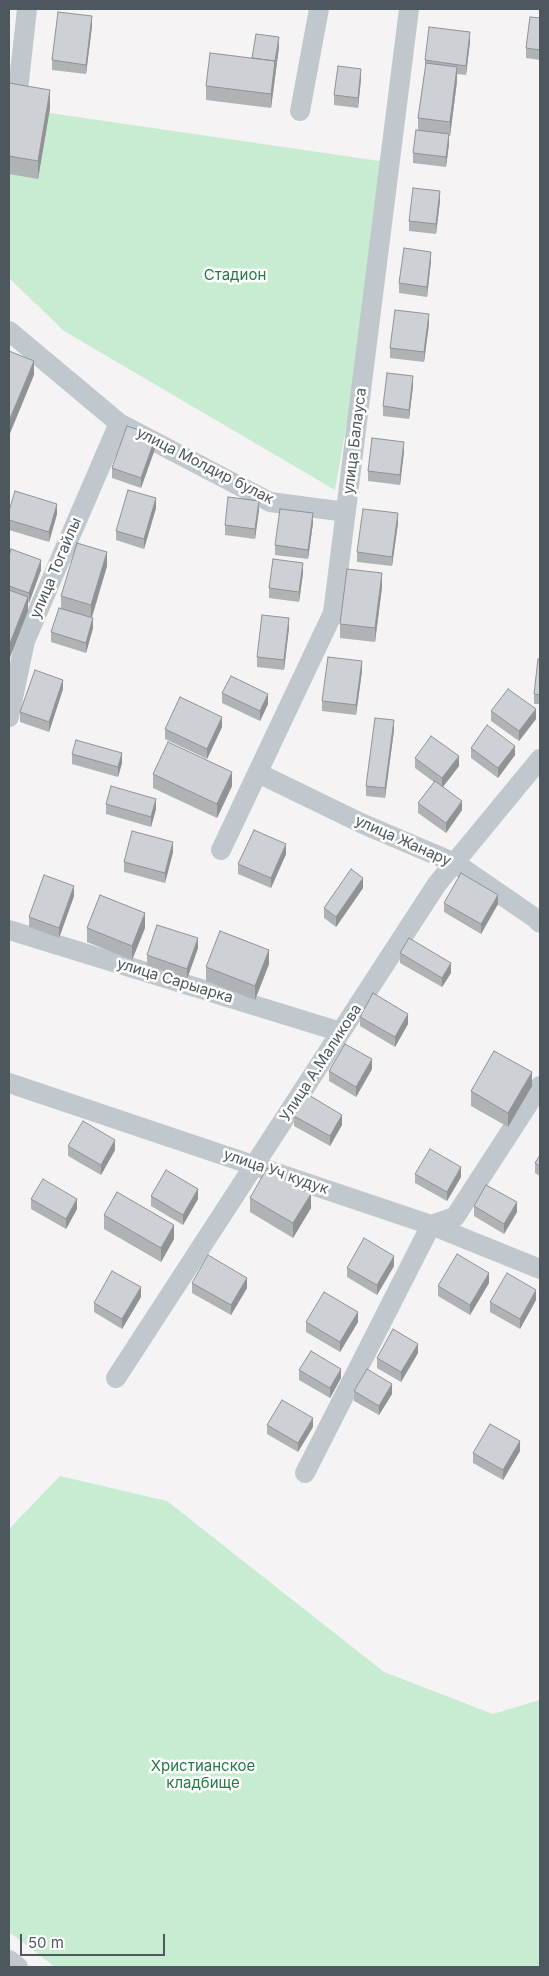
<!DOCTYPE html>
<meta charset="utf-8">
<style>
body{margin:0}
#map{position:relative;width:549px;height:1976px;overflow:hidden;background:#f5f3f3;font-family:Inter,sans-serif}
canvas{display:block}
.frame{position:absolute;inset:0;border:10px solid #4c575e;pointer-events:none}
.scale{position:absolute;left:20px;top:1934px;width:145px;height:22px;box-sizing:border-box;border:2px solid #4c575e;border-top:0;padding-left:6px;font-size:15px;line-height:18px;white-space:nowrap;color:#4c575e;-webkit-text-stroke:4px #fff;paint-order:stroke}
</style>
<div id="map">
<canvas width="549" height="1976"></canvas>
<div class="frame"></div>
<div class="scale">50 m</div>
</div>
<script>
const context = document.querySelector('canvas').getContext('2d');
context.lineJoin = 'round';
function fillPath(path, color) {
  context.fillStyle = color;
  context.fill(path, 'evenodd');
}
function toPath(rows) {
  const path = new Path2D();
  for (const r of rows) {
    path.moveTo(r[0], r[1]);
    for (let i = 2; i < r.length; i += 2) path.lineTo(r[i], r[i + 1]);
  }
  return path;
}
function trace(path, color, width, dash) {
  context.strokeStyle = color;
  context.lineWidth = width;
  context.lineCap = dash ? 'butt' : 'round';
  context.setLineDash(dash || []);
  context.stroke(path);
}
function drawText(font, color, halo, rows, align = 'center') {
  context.font = font + ' Inter,sans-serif';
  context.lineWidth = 5;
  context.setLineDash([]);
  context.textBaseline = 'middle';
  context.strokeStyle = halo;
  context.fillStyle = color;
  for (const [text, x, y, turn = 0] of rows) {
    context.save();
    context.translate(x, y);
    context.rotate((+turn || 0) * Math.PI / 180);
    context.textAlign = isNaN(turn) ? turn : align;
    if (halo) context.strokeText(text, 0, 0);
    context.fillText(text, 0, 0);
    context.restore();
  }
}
fillPath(toPath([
 [9,107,393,163,335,490,64,331,9,278],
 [60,1476,167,1501,384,1672,493,1714,540,1700,540,1967,55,1967,9,1932,9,1529]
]), '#c7ecd2');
trace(toPath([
 [18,90,27,9],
 [300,111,319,9],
 [9,331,119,423,270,502,346,512],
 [9,717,25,641,119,423],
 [258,773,363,824,455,863,535,918,540,923],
 [221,850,333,613,409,9],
 [9,930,341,1032],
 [9,1083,431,1225,540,1269],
 [116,1378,437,884,540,759],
 [305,1473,431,1225,455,1217,540,1086],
 [9,1960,18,1967]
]), '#c0c8cd', 20);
fillPath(toPath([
 [540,18,540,60,526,58,526,48],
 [92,26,86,74,52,70,52,60],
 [470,42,466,75,457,74,457,81,450,136,449,136,449,144,446,167,413,163,413,153,418,131,418,118,425,68,425,60],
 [279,47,271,108,206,100,206,86,252,58],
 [361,79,358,108,334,105,334,95],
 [9,83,50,108,38,179,9,174],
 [440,201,436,234,409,231,409,221],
 [431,261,427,297,399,293,399,283],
 [429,324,424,362,390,358,390,348],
 [413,386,409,419,383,416,383,406],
 [156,446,141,488,112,478,112,468],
 [404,452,400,485,368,481,368,471],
 [156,508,144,549,116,540,116,531],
 [259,510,255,539,225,535,225,525],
 [9,511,57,514,49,542,9,530],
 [313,523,308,559,275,555,275,545],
 [398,523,392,566,357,562,357,552],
 [9,556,41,570,29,603,28,603,28,611,9,660],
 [107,566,92,618,93,628,86,653,51,642,51,632,61,608,61,596],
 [303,573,299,602,269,598,269,588],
 [382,587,375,642,340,638,340,624],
 [289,628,284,670,257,667,257,657],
 [540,630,540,648,539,648],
 [540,659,540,704,534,704,534,694],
 [362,671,356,715,322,711,322,701],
 [63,689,49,732,20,722,20,712],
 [222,693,268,704,260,721,222,703],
 [491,711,536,719,519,741,491,721],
 [222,727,207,759,165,739,165,729],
 [394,730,385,798,366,796,366,786],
 [471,748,515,755,498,778,471,758],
 [72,754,122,763,118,777,72,764],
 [415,758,459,766,443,787,462,810,446,833,418,813,418,803,434,782,415,768],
 [153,774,232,786,217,818,153,788],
 [106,804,156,809,151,827,106,814],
 [173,852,165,883,124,872,124,862],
 [286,854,271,888,238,874,238,864],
 [363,888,336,927,324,918,324,908],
 [74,896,59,938,29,927,29,917],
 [444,903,498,904,481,934,444,912],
 [87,928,145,928,132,960,87,942],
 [198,948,187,979,147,965,147,955],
 [400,953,451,973,442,987,400,963],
 [269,964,255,1000,206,981,206,967],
 [360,1017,408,1024,395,1047,360,1026],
 [372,1069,356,1097,329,1081,329,1071],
 [532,1086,508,1127,471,1106,471,1091],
 [294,1116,342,1125,330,1146,294,1126],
 [68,1146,115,1150,101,1175,68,1156],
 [540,1155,540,1176,535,1173,535,1163],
 [415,1174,461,1177,447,1201,415,1183],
 [151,1196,198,1199,183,1225,151,1206],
 [250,1198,311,1208,293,1238,250,1212],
 [31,1199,77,1209,66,1229,31,1209],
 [474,1206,517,1212,504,1234,474,1216],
 [104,1215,174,1239,161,1262,104,1229],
 [394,1266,377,1295,347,1277,347,1268],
 [192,1283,247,1288,231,1315,192,1293],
 [489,1283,470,1315,438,1296,438,1286],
 [141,1297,122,1329,94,1312,94,1303],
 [536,1300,520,1329,490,1312,490,1302],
 [306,1322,358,1322,340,1352,306,1332],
 [418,1353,401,1382,377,1368,377,1358],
 [299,1370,341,1378,330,1398,299,1380],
 [354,1391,392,1394,379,1415,354,1401],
 [267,1425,313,1427,298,1452,267,1434],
 [520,1451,503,1480,473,1463,473,1453]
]), '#b0b3b6');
fillPath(toPath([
 [92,16,92,26,86,74,86,65],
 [470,32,470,42,466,75,466,66],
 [279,37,279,47,271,108,271,94],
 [457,67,457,81,450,136,450,122],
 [361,69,361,79,358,108,358,98],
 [50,90,50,108,38,179,38,161],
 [449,134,449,144,446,167,446,157],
 [440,191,440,201,436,234,436,224],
 [431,252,431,261,427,297,427,287],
 [429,314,429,324,424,362,424,352],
 [34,361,34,375,9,436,9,421],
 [413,376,413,386,409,419,409,410],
 [156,436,156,446,141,488,141,478],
 [404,442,404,452,400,485,400,475],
 [156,498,156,508,144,549,144,539],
 [259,501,259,510,255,539,255,529],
 [57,504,57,514,49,542,49,532],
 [313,513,313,523,308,559,308,550],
 [398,513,398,523,392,566,392,557],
 [107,552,107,566,91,619,91,605],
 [41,560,41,570,29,603,29,593],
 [303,563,303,573,299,602,299,592],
 [382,573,382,587,375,642,375,628],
 [28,597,28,611,9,660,9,646],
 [93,618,93,628,86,653,86,643],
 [289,618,289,628,284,670,284,660],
 [362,661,362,671,356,715,356,705],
 [63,680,63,689,49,732,49,722],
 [268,694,268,704,260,721,260,711],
 [536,709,536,719,519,741,519,731],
 [222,717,222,727,207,759,207,749],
 [394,720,394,730,385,798,385,788],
 [515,746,515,755,498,778,498,768],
 [122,753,122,763,118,777,118,767],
 [459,756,459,766,442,788,442,778],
 [232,772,232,786,217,818,217,804],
 [156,799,156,809,151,827,151,817],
 [462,801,462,810,446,833,446,823],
 [173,842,173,852,165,883,165,873],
 [286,844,286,854,271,888,271,878],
 [363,878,363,888,336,927,336,917],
 [74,886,74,896,59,938,59,928],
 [498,895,498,904,481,934,481,924],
 [145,913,145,928,132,960,132,946],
 [198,938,198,948,187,979,187,969],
 [269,950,269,964,255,1000,255,986],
 [451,963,451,973,442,987,442,978],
 [408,1014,408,1024,395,1047,395,1037],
 [372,1059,372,1069,356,1097,356,1087],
 [532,1072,532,1086,508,1127,508,1113],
 [342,1115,342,1125,330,1146,330,1136],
 [115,1140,115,1150,101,1175,101,1165],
 [461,1167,461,1177,447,1201,447,1192],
 [198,1189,198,1199,183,1225,183,1215],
 [311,1194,311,1208,293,1238,293,1223],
 [77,1199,77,1209,66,1229,66,1219],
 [517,1202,517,1212,504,1234,504,1224],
 [174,1225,174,1239,161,1262,161,1248],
 [394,1256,394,1266,377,1295,377,1285],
 [489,1273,489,1283,470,1315,470,1305],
 [247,1278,247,1288,231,1315,231,1305],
 [141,1287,141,1297,122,1329,122,1319],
 [536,1290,536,1300,520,1329,520,1319],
 [358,1312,358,1322,340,1352,340,1342],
 [418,1344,418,1353,401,1382,401,1372],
 [341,1369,341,1378,330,1398,330,1388],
 [392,1384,392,1394,379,1415,379,1406],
 [313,1418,313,1427,298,1452,298,1443],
 [520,1441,520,1451,503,1480,503,1470]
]), '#909294');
const building = toPath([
 [58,12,92,16,86,65,52,60,58,12],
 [530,17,540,18,540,50,526,48,530,17],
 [429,27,470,32,466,66,425,60,429,27],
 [256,34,279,37,275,61,252,58,256,34],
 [210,53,275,61,271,94,206,86,210,53],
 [426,63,457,67,450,122,418,118,426,63],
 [338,66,361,69,358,98,334,95,338,66],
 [9,83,50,90,38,161,9,156,9,83],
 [416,130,449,134,446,157,413,153,416,130],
 [413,188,440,191,436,224,409,221,413,188],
 [404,248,431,252,427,287,399,283,404,248],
 [395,310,429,314,424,352,390,348,395,310],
 [9,351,34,361,9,421,9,351],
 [387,373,413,376,409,410,383,406,387,373],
 [127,426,156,436,141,478,112,468,127,426],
 [372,438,404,442,400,475,368,471,372,438],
 [128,490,156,498,144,539,116,531,128,490],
 [15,491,57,504,49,532,9,520,9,511,15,491],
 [228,497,259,501,255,529,225,525,228,497],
 [280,509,313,513,308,550,275,545,280,509],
 [363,509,398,513,392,557,357,552,363,509],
 [77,543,107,552,91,605,61,596,77,543],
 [11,549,41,560,29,593,9,586,9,556,11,549],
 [273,559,303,563,299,592,269,588,273,559],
 [347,569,382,573,375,628,340,624,347,569],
 [9,590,28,597,9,646,9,590],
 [59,608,93,618,86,643,51,632,59,608],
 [262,615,289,618,284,660,257,657,262,615],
 [328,657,362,661,356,705,322,701,328,657],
 [538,659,540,659,540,695,534,694,538,659],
 [35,670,63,680,49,722,20,712,35,670],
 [231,676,268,694,260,711,222,693,231,676],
 [508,689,536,709,519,731,491,711,508,689],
 [180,697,222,717,207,749,165,729,180,697],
 [375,718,394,720,385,788,366,786,375,718],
 [487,725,515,746,498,768,471,748,487,725],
 [431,736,459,756,442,778,415,758,431,736],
 [76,740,122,753,118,767,72,754,76,740],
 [168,742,232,772,217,804,153,774,168,742],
 [435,781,462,801,446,823,418,803,435,781],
 [111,786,156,799,151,817,106,804,111,786],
 [254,830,286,844,271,878,238,864,254,830],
 [132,831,173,842,165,873,124,862,132,831],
 [351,869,363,878,336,917,324,908,351,869],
 [461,873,498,895,481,924,444,903,461,873],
 [44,875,74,886,59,928,29,917,44,875],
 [100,895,145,913,132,946,87,928,100,895],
 [157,925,198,938,187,969,147,955,157,925],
 [220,931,269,950,255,986,206,967,220,931],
 [409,938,451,963,442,978,400,953,409,938],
 [373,993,408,1014,395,1037,360,1017,373,993],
 [345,1044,372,1059,356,1087,329,1071,345,1044],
 [494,1051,532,1072,508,1113,471,1091,494,1051],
 [307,1094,342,1115,330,1136,294,1116,307,1094],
 [83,1121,115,1140,101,1165,68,1146,83,1121],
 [430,1149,461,1167,447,1192,415,1174,430,1149],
 [540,1155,540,1166,535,1163,540,1155],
 [267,1168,311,1194,293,1223,250,1198,267,1168],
 [166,1170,198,1189,183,1215,151,1196,166,1170],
 [43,1179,77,1199,66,1219,31,1199,43,1179],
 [486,1185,517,1202,504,1224,474,1206,486,1185],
 [117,1192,174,1225,161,1248,104,1215,117,1192],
 [364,1238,394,1256,377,1285,347,1268,364,1238],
 [457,1254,489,1273,470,1305,438,1286,457,1254],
 [208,1255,247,1278,231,1305,192,1283,208,1255],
 [112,1271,141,1287,122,1319,94,1303,112,1271],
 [507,1273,536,1290,520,1319,490,1302,507,1273],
 [324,1292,358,1312,340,1342,306,1322,324,1292],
 [393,1329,418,1344,401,1372,377,1358,393,1329],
 [311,1351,341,1369,330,1388,299,1370,311,1351],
 [367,1369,392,1384,379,1406,354,1391,367,1369],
 [282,1400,313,1418,298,1443,267,1425,282,1400],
 [490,1424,520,1441,503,1470,473,1453,490,1424]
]);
fillPath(building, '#cdd0d4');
trace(building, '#909294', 1);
drawText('15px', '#227b45', '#fff', [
 ["Стадион",235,275],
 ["Христианское",203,1766],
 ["кладбище",203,1783]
]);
drawText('15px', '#4c575e', '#fff', [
 ["улица Балауса",355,441,-83],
 ["улица Молдир булак",205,466,27],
 ["улица Тогайлы",56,568,-67],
 ["улица Жанару",403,841,24],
 ["улица Сарыарка",175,981,17],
 ["Улица А.Маликова",321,1063,-57],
 ["улица Уч кудук",276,1172,19]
]);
</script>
